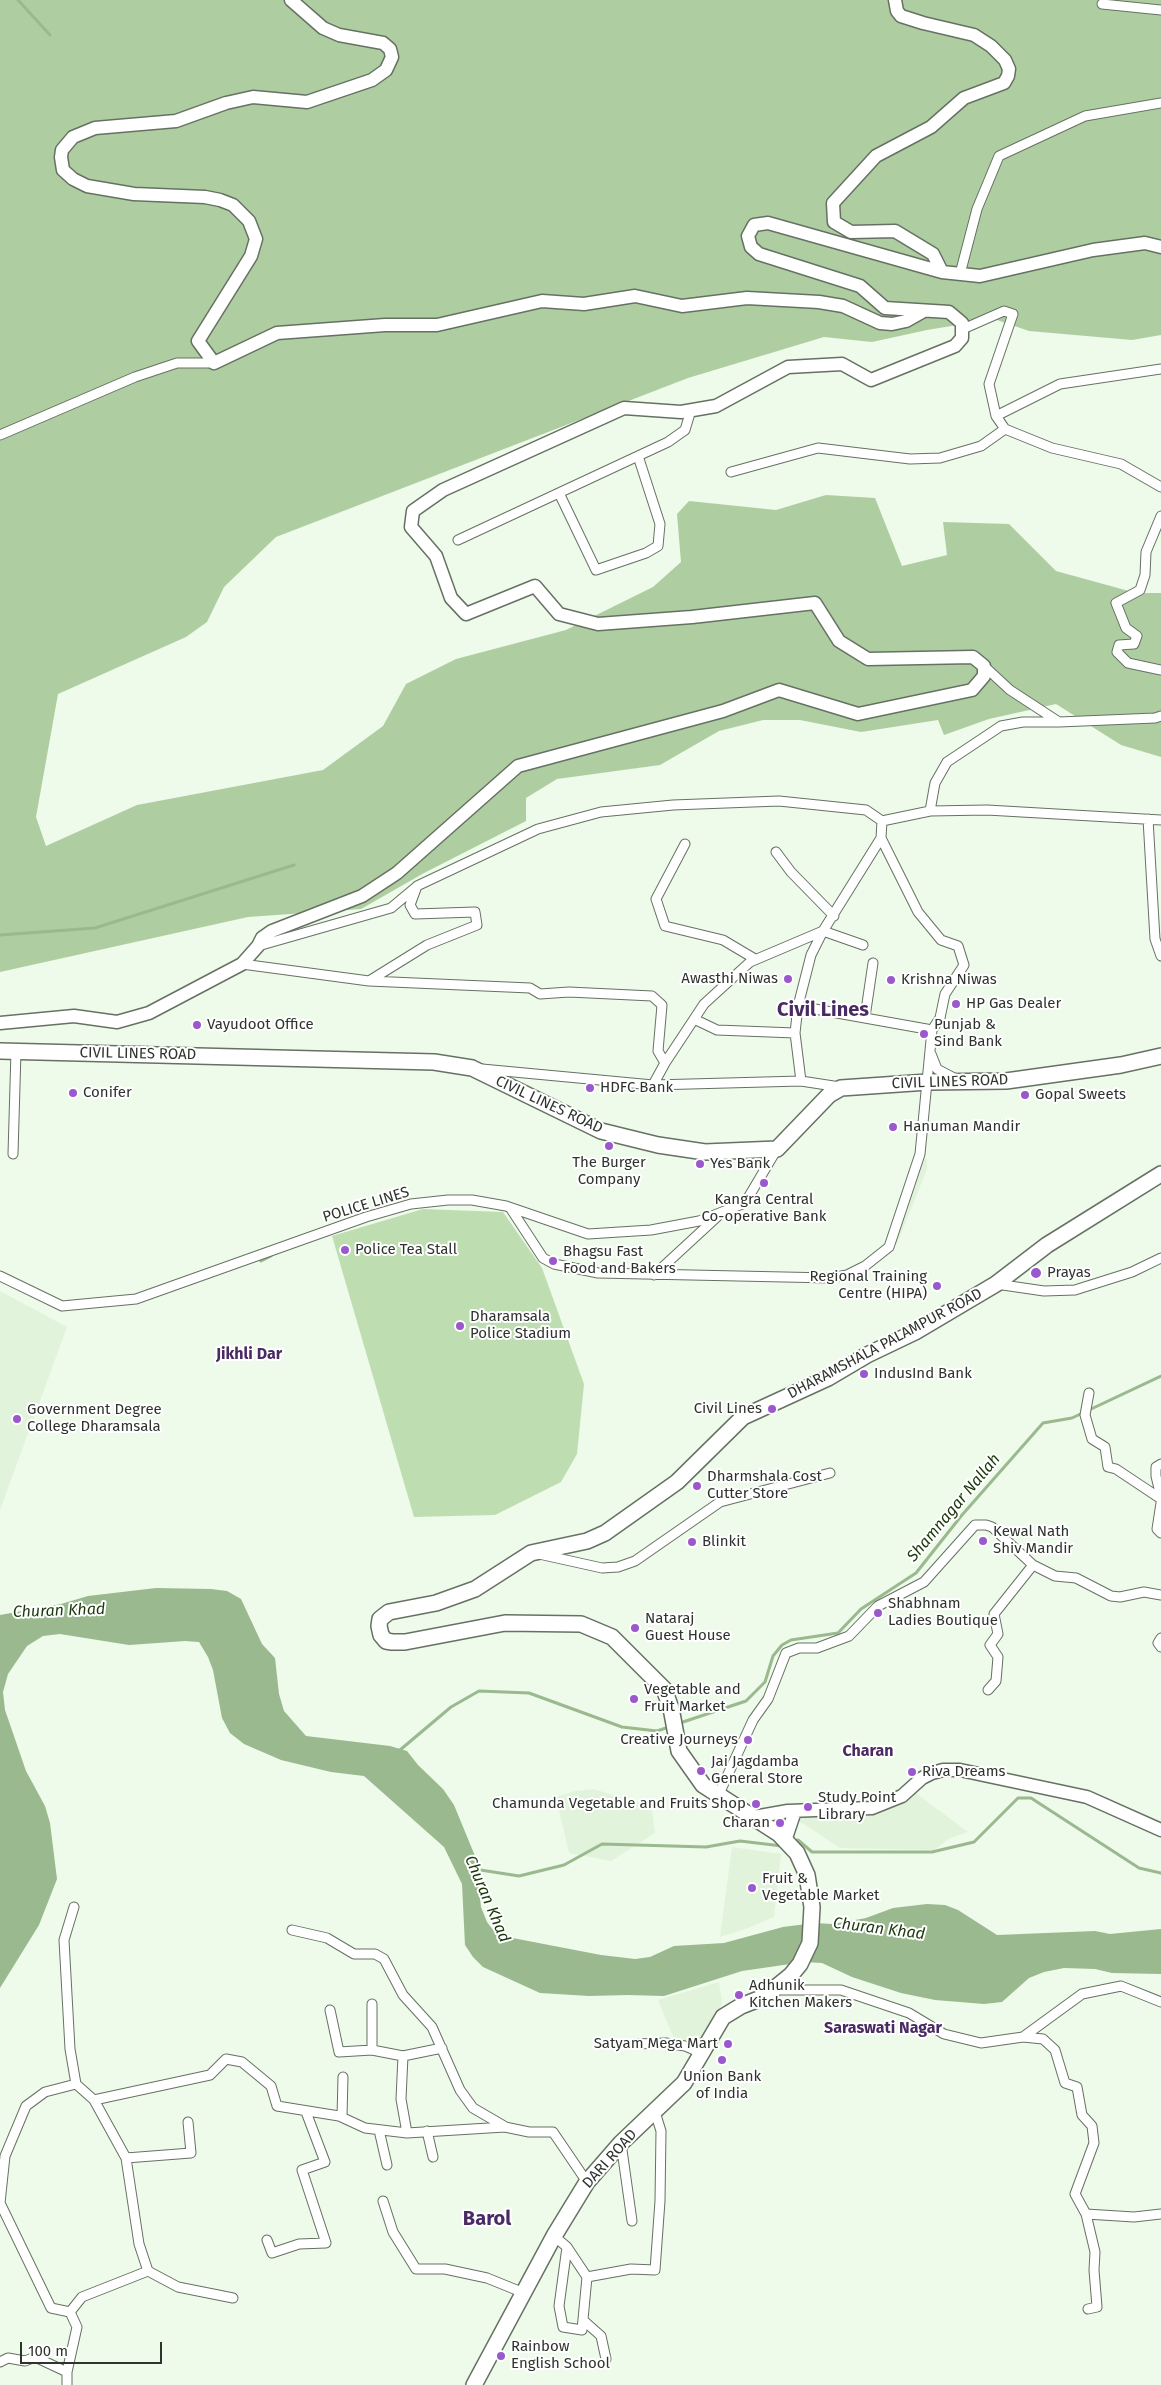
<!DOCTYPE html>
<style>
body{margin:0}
#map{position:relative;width:1161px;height:2385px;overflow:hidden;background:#eefaea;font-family:"Fira Sans",sans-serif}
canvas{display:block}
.scale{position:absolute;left:20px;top:2342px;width:142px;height:22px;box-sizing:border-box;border:2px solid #2e332d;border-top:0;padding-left:6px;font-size:15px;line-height:18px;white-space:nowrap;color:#2e332d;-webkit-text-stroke:4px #fff;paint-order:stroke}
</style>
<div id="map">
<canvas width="1161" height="2385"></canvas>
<div class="scale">100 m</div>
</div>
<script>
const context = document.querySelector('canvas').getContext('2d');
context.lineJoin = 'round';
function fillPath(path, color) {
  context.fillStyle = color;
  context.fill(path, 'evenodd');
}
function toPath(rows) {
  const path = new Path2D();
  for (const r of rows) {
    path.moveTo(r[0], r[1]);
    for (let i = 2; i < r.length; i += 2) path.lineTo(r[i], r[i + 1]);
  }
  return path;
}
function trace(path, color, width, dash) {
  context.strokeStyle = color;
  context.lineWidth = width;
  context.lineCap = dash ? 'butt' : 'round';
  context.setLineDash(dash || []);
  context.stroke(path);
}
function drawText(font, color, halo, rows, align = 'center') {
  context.font = font + ' "Fira Sans",sans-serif';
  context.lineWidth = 4;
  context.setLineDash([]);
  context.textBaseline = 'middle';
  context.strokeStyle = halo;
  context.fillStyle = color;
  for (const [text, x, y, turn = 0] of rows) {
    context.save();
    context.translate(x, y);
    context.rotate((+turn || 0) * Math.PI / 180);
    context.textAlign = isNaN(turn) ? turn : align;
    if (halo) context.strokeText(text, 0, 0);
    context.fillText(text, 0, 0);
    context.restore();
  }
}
fillPath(toPath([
 [922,1159,927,1159,927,1169,897,1244,892,1243],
 [0,1291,67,1327,0,1510],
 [594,1789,634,1802,651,1803,655,1833,611,1861,569,1853,556,1797,575,1791],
 [913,1791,968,1832,950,1838,934,1850,840,1848,790,1815,865,1814,898,1806],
 [732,1847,781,1854,774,1917,743,1930,720,1937],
 [719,1982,722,2002,706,2050,677,2046,658,2000]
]), '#e2f3dc');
fillPath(toPath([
 [423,1209,503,1212,542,1268,584,1384,577,1454,561,1482,495,1515,414,1517,332,1236]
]), '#bedeb2');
fillPath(toPath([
 [0,0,1161,0,1161,335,1132,340,1029,331,994,319,927,330,872,342,824,337,688,378,276,537,224,587,207,622,186,637,58,694,36,817,46,846,137,805,323,770,383,726,406,684,456,659,566,630,653,587,681,562,677,514,689,501,776,510,826,495,875,498,902,566,947,555,943,522,1009,524,1056,571,1136,593,1161,593,1161,757,1121,745,1056,704,989,719,944,735,938,720,861,732,800,720,763,720,719,731,660,765,557,779,526,798,526,821,424,873,361,909,248,917,0,972]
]), '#aecea2');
fillPath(toPath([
 [156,1588,211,1589,227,1591,241,1599,262,1644,275,1658,279,1694,284,1711,306,1736,390,1746,407,1751,418,1765,443,1789,454,1805,475,1856,481,1907,487,1922,497,1935,601,1955,635,1959,650,1957,674,1946,724,1943,783,1927,814,1923,833,1924,866,1918,893,1908,927,1904,945,1905,958,1910,997,1935,1095,1931,1110,1934,1161,1929,1161,1974,1112,1973,1095,1969,1064,1968,1044,1972,1029,1978,1002,2002,984,2004,935,2000,901,1993,852,1977,822,1963,804,1962,742,1971,664,1996,628,1995,589,1996,540,1993,483,1967,473,1957,465,1945,462,1884,444,1847,364,1776,331,1772,281,1760,244,1744,230,1733,222,1718,213,1670,208,1657,199,1642,185,1641,129,1645,60,1634,43,1636,27,1646,8,1674,3,1692,5,1710,26,1771,45,1806,50,1823,57,1879,39,1925,0,1988,0,1615,61,1604,88,1596]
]), '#9ab98e');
trace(toPath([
 [18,0,50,35],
 [0,935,95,928,294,865],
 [261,1261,271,1256],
 [677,1724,746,1701,765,1682,773,1656,782,1645,791,1640,838,1633,861,1609,916,1573,962,1515,1043,1423,1072,1418,1161,1376],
 [400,1750,451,1707,479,1691,529,1693,622,1727,657,1731,669,1727],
 [793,1842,798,1840,812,1852,932,1852,974,1842,1018,1798,1031,1798,1139,1868,1161,1873],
 [474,1869,519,1876,564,1865,602,1844,706,1847,740,1841,782,1846]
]), '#9ab98e', 3);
const street = toPath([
 [1102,4,1161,10],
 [960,274,977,209,999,156,1085,116,1161,103],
 [963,329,1004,311,1013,314,989,384,996,416,1005,429,1052,448,1121,464,1161,487],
 [996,416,1060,384,1161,369],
 [0,435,135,377,177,363,214,363],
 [731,472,818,448,910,459,940,458,981,446,1005,429],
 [559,493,596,570,646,553,658,546,660,524,638,456],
 [1161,516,1146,552,1145,575,1140,590,1116,603,1126,628,1137,636,1134,644,1119,645,1117,652,1128,663,1161,670],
 [458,540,668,442,685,430,691,410],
 [984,666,1010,690,1059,722,1155,718,1161,716],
 [930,811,935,783,947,762,1001,726,1023,722,1059,722],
 [1148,819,1155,939,1161,956],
 [685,844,656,899,665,926,723,940,755,959],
 [776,852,791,872,834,916],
 [258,946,391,908,415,888],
 [242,964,369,981,427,945,477,925,475,912,415,914,410,905,417,886,538,829,601,812,673,805,779,801,866,810,882,821],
 [369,981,530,988,540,994,569,992,652,996,662,1005,658,1051,665,1063],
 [798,1006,932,1030],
 [865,1017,873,963],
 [694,1019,717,1030,795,1033],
 [931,1054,937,1069,958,1080],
 [482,1069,653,1085,801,1081,840,1087],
 [801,1081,795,1033,798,1006,811,955,823,931,863,945],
 [653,1085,665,1063,704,1004,750,962,823,931,881,838],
 [13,1154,16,1051],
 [511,1209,543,1258,554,1264,598,1273,831,1278,847,1275,865,1266,889,1247,920,1154,932,1030,940,1018,945,994,964,965,958,946,941,940,918,912,881,838,882,821,930,811,987,810,1161,820],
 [654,1275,718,1216],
 [0,1276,62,1306,136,1299,366,1217,411,1204,448,1200,472,1200,506,1206,588,1234,651,1230,699,1221,745,1203,777,1149],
 [996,1284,1044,1291,1075,1290,1132,1272,1161,1258],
 [1089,1393,1085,1415,1092,1439,1105,1447,1108,1467,1116,1469,1161,1499],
 [1161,1464,1156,1467,1156,1476,1161,1497],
 [1161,1503,1157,1529,1161,1533],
 [539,1554,602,1568,618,1567,635,1561,720,1502,830,1473],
 [1161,1638,1158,1643,1161,1647],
 [988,1690,996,1681,998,1657,990,1645,998,1634,994,1614,1033,1565],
 [718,1796,753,1720,768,1699,786,1653,799,1648,817,1648,849,1636,878,1606,924,1582,975,1525,986,1525,992,1527,1033,1565,1055,1576,1076,1578,1111,1596,1120,1597,1144,1592,1161,1595],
 [74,1907,64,1940,70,2049,76,2084,94,2100],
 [292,1930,327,1938,354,1954,375,1954,384,1959,403,1995,432,2027,460,2090,473,2108,504,2126],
 [774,1990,841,1990,909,2013,944,2034,981,2043,1023,2037,1043,2039,1055,2050,1065,2083,1077,2087,1082,2115,1092,2126,1094,2143,1075,2194,1086,2214,1095,2252,1094,2270,1097,2307,1088,2309],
 [330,2010,339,2052,372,2050,403,2056,442,2048],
 [1023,2037,1082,1994,1121,1986,1161,2002],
 [635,2044,666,2043,685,2046,701,2053],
 [372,2050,372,2004],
 [403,2056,401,2099,407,2133],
 [342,2117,343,2077],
 [379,2130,387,2165],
 [427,2131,433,2157],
 [621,2143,632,2221],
 [126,2158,191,2153,188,2122],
 [383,2201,393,2232,416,2269,445,2269,487,2278,524,2293],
 [1086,2214,1134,2217,1161,2214],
 [554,2236,567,2247,587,2277,582,2330,563,2327,559,2306,567,2247],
 [267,2240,272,2253,299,2244,326,2243,302,2170,325,2162,306,2112],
 [148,2271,178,2287,233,2298],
 [587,2277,631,2269,655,2270,660,2201,661,2131,655,2112],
 [70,2312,51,2308,0,2203,5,2156,26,2106,45,2092,76,2084],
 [583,2320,601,2336,606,2359],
 [0,2362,8,2358,25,2361,35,2357,67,2372],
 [67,2385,67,2372,77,2327,70,2312,82,2297,148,2271,139,2244,126,2158,94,2100,210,2075,226,2059,242,2062,271,2086,277,2106,339,2116,365,2128,407,2133,505,2127,529,2132,553,2132,587,2182]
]);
const secondary = toPath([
 [291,0,323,28,339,35,383,43,390,49,392,57,386,70,372,80,307,102,253,97,226,103,176,121,95,128,73,137,62,150,61,157,63,170,73,179,87,186,134,194,205,197,220,200,233,205,249,221,256,239,251,256,198,341,214,363,277,333,385,325,437,325,542,301,584,304,635,296,682,306,747,298,819,302,843,306,880,323,892,324,906,321,922,312],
 [895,0,897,11,901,16,923,23,974,35,991,46,1005,60,1009,69,1008,76,1004,83,964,98,931,127,876,156,833,203,834,222,851,232,895,231,933,254,942,272],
 [0,1023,74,1016,117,1022,149,1013,242,964,258,946,262,938,272,931,362,896,397,873,518,766,723,711,779,690,858,714,972,690,984,676,984,666,973,657,868,659,839,641,815,603,692,617,598,624,559,614,535,586,466,614,451,598,436,556,411,527,413,511,443,490,624,408,681,412,716,406,788,367,842,364,871,380,955,346,962,338,962,323,949,312,885,308,860,286,759,254,751,247,748,236,754,225,768,223,942,272,980,276,1093,250,1145,243,1161,247],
 [754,1817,788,1811,872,1808,902,1796,922,1778,932,1773,943,1770,960,1770,1087,1797,1161,1830],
 [785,1841,795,1811]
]);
const primary = toPath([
 [0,1051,434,1062,472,1068,601,1131,658,1145,705,1152,777,1149,829,1095,841,1088,928,1082,1006,1081,1121,1065,1161,1056],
 [474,2385,554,2236,587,2182,621,2143,684,2083,723,2017,741,2006,764,1997,791,1975,800,1964,810,1943,812,1907,807,1875,797,1853,779,1834,703,1785,679,1751,671,1708,664,1689,612,1637,581,1624,505,1623,405,1642,392,1642,386,1641,381,1635,379,1626,380,1619,389,1612,436,1603,475,1589,531,1553,587,1541,605,1533,677,1482,743,1417,828,1378,867,1355,915,1332,996,1284,1047,1245,1161,1174]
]);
trace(street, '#667163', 11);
trace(secondary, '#667163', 15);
trace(primary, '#667163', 18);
trace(street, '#fff', 9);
trace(secondary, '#fff', 12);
trace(primary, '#fff', 15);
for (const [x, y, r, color] of [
 [788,979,5,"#9a58cd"],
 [891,980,5,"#9a58cd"],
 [956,1004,5,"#9a58cd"],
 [197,1025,5,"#9a58cd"],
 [924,1034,5,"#9a58cd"],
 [590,1088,5,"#9a58cd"],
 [73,1093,5,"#9a58cd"],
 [1025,1095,5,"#9a58cd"],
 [893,1127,5,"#9a58cd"],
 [609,1146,5,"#9a58cd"],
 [700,1164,5,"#9a58cd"],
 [764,1183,5,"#9a58cd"],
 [345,1250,5,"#9a58cd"],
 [553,1261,5,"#9a58cd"],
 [1036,1273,6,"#9a58cd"],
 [937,1286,5,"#9a58cd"],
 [460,1326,5,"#9a58cd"],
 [864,1374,5,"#9a58cd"],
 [772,1409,5,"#9a58cd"],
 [17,1419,5,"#9a58cd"],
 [697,1486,5,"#9a58cd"],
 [983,1541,5,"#9a58cd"],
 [692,1542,5,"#9a58cd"],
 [878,1613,5,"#9a58cd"],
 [635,1628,5,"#9a58cd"],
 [634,1699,5,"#9a58cd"],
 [748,1740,5,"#9a58cd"],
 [701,1771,5,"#9a58cd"],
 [912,1772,5,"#9a58cd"],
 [756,1804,5,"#9a58cd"],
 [808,1807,5,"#9a58cd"],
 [780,1823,5,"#9a58cd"],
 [752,1888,5,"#9a58cd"],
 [739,1995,5,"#9a58cd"],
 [728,2044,5,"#9a58cd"],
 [722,2060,5,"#9a58cd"],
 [501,2356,5,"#9a58cd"]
]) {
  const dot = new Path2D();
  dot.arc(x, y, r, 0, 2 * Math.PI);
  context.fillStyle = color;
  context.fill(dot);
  trace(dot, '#fff', 2);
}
drawText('15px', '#2e332d', '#fff', [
 ["Awasthi Niwas",778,979,"right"],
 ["Krishna Niwas",901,980],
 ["HP Gas Dealer",966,1004],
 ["Vayudoot Office",207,1025],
 ["Punjab &",934,1025],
 ["Sind Bank",934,1042],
 ["HDFC Bank",600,1088],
 ["Conifer",83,1093],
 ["Gopal Sweets",1035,1095],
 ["Hanuman Mandir",903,1127],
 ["The Burger",609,1163,"center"],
 ["Company",609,1180,"center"],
 ["Yes Bank",710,1164],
 ["Kangra Central",764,1200,"center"],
 ["Co-operative Bank",764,1217,"center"],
 ["Police Tea Stall",355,1250],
 ["Bhagsu Fast",563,1252],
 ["Food and Bakers",563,1269],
 ["Prayas",1047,1273],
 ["Regional Training",927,1277,"right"],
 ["Centre (HIPA)",927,1294,"right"],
 ["Dharamsala",470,1317],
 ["Police Stadium",470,1334],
 ["IndusInd Bank",874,1374],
 ["Civil Lines",762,1409,"right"],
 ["Government Degree",27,1410],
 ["College Dharamsala",27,1427],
 ["Dharmshala Cost",707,1477],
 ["Cutter Store",707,1494],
 ["Kewal Nath",993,1532],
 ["Shiv Mandir",993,1549],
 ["Blinkit",702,1542],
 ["Shabhnam",888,1604],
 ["Ladies Boutique",888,1621],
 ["Nataraj",645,1619],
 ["Guest House",645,1636],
 ["Vegetable and",644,1690],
 ["Fruit Market",644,1707],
 ["Creative Journeys",738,1740,"right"],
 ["Jai Jagdamba",711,1762],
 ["General Store",711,1779],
 ["Riva Dreams",922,1772],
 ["Study Point",818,1798],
 ["Library",818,1815],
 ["Chamunda Vegetable and Fruits Shop",746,1804,"right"],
 ["Charan",770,1823,"right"],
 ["Fruit &",762,1879],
 ["Vegetable Market",762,1896],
 ["Adhunik",749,1986],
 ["Kitchen Makers",749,2003],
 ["Satyam Mega Mart",718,2044,"right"],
 ["Union Bank",722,2077,"center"],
 ["of India",722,2094,"center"],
 ["Rainbow",511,2347],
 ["English School",511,2364]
], 'left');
drawText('15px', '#2e332d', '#fff', [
 ["CIVIL LINES ROAD",138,1054,1],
 ["CIVIL LINES ROAD",950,1082,-2],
 ["CIVIL LINES ROAD",549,1105,25],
 ["POLICE LINES",366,1205,-17],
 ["DHARAMSHALA PALAMPUR ROAD",885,1344,-28],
 ["DARI ROAD",610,2159,-48]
]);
drawText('bold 16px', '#4a2a63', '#fff', [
 ["Jikhli Dar",249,1355],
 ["Charan",868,1752],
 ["Saraswati Nagar",883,2029]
]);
drawText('italic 16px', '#1a380b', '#fff', [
 ["Shamnagar Nallah",954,1508,-50],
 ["Churan Khad",59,1611,-2],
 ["Churan Khad",487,1899,67],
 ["Churan Khad",879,1929,7]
]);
drawText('bold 20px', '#4a2a63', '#fff', [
 ["Civil Lines",823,1010],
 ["Barol",487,2219]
]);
</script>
